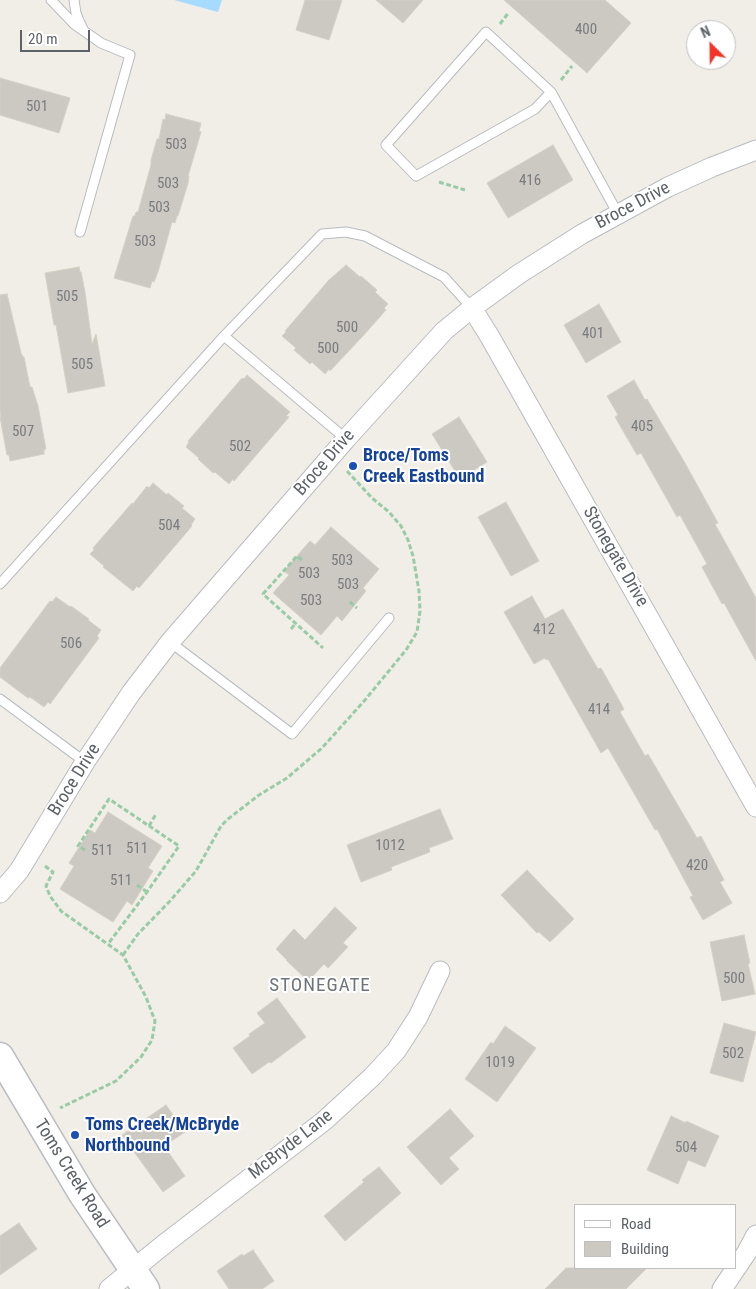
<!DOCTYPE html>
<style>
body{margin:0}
#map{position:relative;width:756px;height:1289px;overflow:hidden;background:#f0eee6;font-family:"Roboto Condensed",sans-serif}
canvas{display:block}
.legend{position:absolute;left:574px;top:1204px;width:162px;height:65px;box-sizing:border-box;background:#fff;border:1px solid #bec0c2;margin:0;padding:6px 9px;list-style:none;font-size:15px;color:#5d6267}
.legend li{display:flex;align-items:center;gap:10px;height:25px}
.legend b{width:25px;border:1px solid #bec0c2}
.north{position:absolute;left:686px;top:20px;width:50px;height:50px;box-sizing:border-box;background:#fff;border:1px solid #bec0c2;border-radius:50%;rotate:337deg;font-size:14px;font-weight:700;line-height:20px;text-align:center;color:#5d6267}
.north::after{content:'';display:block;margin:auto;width:18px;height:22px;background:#f33529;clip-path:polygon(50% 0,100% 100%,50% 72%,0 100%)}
.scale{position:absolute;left:20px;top:30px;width:70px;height:22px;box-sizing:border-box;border:2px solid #5d6267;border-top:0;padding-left:6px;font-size:15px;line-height:18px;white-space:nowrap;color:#5d6267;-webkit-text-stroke:4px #fff;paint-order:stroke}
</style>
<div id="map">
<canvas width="756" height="1289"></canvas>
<ul class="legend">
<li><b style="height:6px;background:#fff"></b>Road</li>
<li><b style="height:14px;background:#ccc9c3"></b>Building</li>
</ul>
<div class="north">N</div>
<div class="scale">20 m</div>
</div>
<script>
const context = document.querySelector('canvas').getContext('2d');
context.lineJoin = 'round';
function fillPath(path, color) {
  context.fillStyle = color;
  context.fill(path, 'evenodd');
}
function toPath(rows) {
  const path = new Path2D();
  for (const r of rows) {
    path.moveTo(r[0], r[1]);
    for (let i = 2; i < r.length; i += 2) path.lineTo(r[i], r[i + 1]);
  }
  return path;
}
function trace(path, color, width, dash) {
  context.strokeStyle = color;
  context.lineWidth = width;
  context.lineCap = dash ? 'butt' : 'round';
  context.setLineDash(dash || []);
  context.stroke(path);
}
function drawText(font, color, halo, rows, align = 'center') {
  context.font = font + ' "Roboto Condensed",sans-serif';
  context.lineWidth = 4;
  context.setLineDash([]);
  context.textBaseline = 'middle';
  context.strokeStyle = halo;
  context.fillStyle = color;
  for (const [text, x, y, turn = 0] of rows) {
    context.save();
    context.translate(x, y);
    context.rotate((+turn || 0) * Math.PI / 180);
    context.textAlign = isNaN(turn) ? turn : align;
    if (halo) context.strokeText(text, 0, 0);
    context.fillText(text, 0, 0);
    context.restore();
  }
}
fillPath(toPath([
 [174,0,222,0,218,12]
]), '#a7daff');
const building = toPath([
 [305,0,342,0,329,40,296,30,305,0],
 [376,0,423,0,403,23,376,0],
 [504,0,605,0,631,23,587,73,504,0],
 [0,78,70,98,59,133,0,115,0,78],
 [166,114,201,123,199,131,201,132,188,176,189,176,188,183,178,216,177,216,175,223,172,222,158,272,154,282,152,281,150,288,114,278,133,216,135,216,136,212,138,212,151,165,151,160,157,139,159,139,163,119,165,120,166,114],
 [553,145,573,180,508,218,487,183,553,145],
 [346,265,360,277,361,276,377,290,375,292,388,304,384,308,386,310,362,337,330,371,329,369,325,374,312,362,310,364,294,350,296,348,282,336,286,332,285,331,329,280,346,265],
 [79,267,80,272,81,272,85,292,92,344,96,334,105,386,68,393,56,325,54,325,45,273,79,267],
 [7,294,21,353,23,357,24,357,30,387,32,387,38,406,46,449,44,450,44,454,10,461,9,455,7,455,0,417,1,417,0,410,0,295,7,294],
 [599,304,621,342,586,363,564,325,599,304],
 [247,375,290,412,286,416,289,417,234,481,233,479,229,484,215,472,213,473,198,459,199,458,186,447,189,442,188,441,242,378,244,379,247,375],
 [634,380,645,400,647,399,685,463,718,523,715,524,756,598,756,661,724,603,722,604,702,567,707,564,680,515,677,517,641,453,637,455,615,417,618,415,607,396,634,380],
 [459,417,487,462,460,479,432,434,459,417],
 [153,483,167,495,168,493,184,506,182,508,195,519,191,525,192,526,163,560,139,588,137,586,133,591,103,567,104,566,90,554,94,550,93,548,132,503,133,504,147,486,149,488,153,483],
 [506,502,539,561,511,576,478,517,506,502],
 [331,527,379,569,363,588,366,591,342,621,337,616,321,635,273,593,289,575,284,571,310,541,315,545,331,527],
 [532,596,545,619,563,609,598,669,601,668,624,709,620,712,645,756,648,754,697,838,701,836,724,880,720,882,732,903,703,920,690,897,693,896,657,829,655,830,608,748,601,753,548,659,546,660,545,658,534,664,504,612,532,596],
 [56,597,70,607,71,606,89,619,88,620,101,630,97,636,99,638,79,665,50,704,48,702,44,707,30,697,28,698,0,677,0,668,50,601,52,602,56,597],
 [440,809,453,839,429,848,430,852,391,867,392,870,361,882,347,845,440,809],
 [108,812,162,846,148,868,153,871,132,905,127,901,113,922,60,889,74,866,69,863,90,830,95,833,108,812],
 [527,870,574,919,550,942,539,932,537,933,501,895,527,870],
 [335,907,357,928,343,943,348,947,328,968,324,964,310,979,308,977,306,979,286,960,287,960,276,949,294,929,305,940,335,907],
 [744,935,750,963,748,964,755,994,722,1001,710,942,744,935],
 [277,998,306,1037,271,1063,269,1062,252,1074,233,1048,250,1036,249,1034,265,1023,257,1013,277,998],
 [724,1023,756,1032,743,1082,710,1073,724,1023],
 [505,1026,536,1048,497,1102,465,1079,491,1042,493,1044,505,1026],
 [166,1105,185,1132,164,1146,185,1176,163,1192,122,1135,166,1105],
 [450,1109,474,1136,449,1158,459,1169,441,1185,407,1147,450,1109],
 [671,1116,686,1123,686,1121,719,1136,705,1167,688,1160,678,1184,647,1170,671,1116],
 [379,1167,401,1193,345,1241,324,1216,364,1182,362,1180,379,1167],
 [19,1223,37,1249,0,1275,0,1236,19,1223],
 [253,1250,274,1281,262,1289,229,1289,217,1271,242,1254,243,1256,253,1250],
 [566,1268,647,1268,626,1289,545,1289,566,1268]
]);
fillPath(building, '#ccc9c3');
trace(building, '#d6d0c4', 1);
const lane = toPath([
 [51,0,74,24,101,43,130,55,80,232],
 [74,0,76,13,79,21,83,29],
 [551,92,535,109,416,176,386,145,486,32,551,92,618,214],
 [224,336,346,439],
 [0,584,224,336,322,234,346,232,365,236,444,277,472,308],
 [170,642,292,734,389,618],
 [0,699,85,762]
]);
const street = toPath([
 [472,308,490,337,756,807],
 [0,893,19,871,85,762,131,693,170,642,346,439,444,331,472,308,519,274,582,234,668,187,712,167,756,150],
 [109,1289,167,1242,324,1121,372,1077,396,1051,418,1017,440,971],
 [722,1289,747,1252,756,1235]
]);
const secondary = toPath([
 [0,1056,82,1194,146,1289]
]);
trace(lane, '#b8bcc0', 11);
trace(street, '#b8bcc0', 21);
trace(secondary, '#b9bdc2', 29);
trace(toPath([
 [500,24,509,12],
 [561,80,572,66],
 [439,182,465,190],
 [302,560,297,556,263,594,323,648],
 [350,602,357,608],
 [291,629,296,623],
 [149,826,156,814],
 [85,850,78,846,109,799,179,846,147,892,108,944],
 [45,866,53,872,46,886,50,896,61,911,123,955,146,997,155,1021,152,1040,141,1057,116,1081,60,1108],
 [137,885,147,892],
 [123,955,138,934,170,901,196,871,221,826,228,819,259,795,287,778,322,748,365,700,406,650,417,632,420,611,419,591,413,556,408,540,401,526,389,512,372,498,346,470]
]), '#99cba7', 3, [5, 2.5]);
trace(lane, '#fff', 9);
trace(street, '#fff', 19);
trace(secondary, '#fff', 26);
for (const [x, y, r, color] of [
 [353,466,5,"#1a4fb4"],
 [75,1135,5,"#1a4fb4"]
]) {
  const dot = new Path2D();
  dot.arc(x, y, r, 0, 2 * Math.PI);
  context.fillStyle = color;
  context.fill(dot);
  trace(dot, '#fff', 2);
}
drawText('15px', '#797c7e', null, [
 ["400",586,30],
 ["501",37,107],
 ["503",176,145],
 ["416",530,181],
 ["503",168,184],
 ["503",159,208],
 ["503",145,242],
 ["505",67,297],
 ["500",347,328],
 ["401",593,334],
 ["500",328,349],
 ["505",82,365],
 ["405",642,427],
 ["507",23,432],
 ["502",240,447],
 ["504",169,526],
 ["503",342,561],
 ["503",309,574],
 ["503",348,585],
 ["503",311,601],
 ["412",544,630],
 ["506",71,644],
 ["414",599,710],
 ["1012",390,846],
 ["511",137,849],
 ["511",102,851],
 ["420",697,866],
 ["511",121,881],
 ["500",734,979],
 ["502",733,1054],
 ["1019",500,1063],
 ["504",686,1148]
]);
drawText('18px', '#5d6267', '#fff', [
 ["Broce Drive",633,206,-28],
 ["Broce Drive",325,463,-49],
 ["Stonegate Drive",615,557,60],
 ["Broce Drive",75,780,-58],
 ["McBryde Lane",291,1145,-38],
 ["Toms Creek Road",71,1174,58]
]);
drawText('bold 18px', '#164399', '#fff', [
 ["Broce/Toms",363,456],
 ["Creek Eastbound",363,477],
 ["Toms Creek/McBryde",85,1125],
 ["Northbound",85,1146]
], 'left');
context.letterSpacing = '1px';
drawText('19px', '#6e7479', '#fff', [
 ["STONEGATE",320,986]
]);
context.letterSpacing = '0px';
</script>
